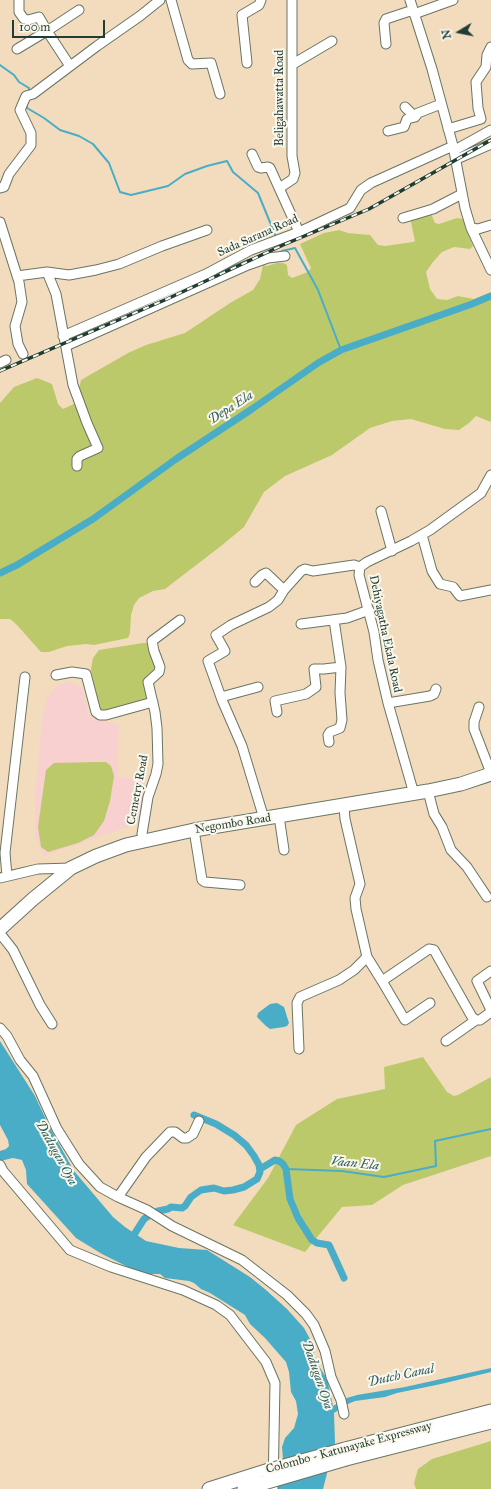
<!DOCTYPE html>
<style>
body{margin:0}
#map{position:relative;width:491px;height:1489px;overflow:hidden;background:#f3dcbd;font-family:"IM FELL Great Primer",serif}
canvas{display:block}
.north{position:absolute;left:439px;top:12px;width:40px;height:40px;-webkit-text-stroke:3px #fbf7ec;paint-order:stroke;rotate:260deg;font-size:11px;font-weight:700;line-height:16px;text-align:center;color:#1f3d34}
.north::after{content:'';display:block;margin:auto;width:14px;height:18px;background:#1f3d34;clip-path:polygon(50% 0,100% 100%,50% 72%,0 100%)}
.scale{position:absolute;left:12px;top:20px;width:93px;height:18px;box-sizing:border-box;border:2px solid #1f3d34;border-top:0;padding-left:5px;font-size:12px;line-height:14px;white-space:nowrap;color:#1f3d34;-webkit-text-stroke:3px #fbf7ec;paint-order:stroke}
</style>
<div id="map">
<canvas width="491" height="1489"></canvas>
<div class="north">N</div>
<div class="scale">100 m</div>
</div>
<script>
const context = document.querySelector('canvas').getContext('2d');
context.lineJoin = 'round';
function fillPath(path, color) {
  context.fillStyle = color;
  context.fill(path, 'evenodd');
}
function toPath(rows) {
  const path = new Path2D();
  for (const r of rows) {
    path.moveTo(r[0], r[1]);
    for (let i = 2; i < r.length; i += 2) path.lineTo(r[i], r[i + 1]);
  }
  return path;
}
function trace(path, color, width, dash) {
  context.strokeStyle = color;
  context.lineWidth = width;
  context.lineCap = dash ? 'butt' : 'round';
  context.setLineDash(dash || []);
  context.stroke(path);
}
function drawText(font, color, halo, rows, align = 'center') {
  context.font = font + ' "IM FELL Great Primer",serif';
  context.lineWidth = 4;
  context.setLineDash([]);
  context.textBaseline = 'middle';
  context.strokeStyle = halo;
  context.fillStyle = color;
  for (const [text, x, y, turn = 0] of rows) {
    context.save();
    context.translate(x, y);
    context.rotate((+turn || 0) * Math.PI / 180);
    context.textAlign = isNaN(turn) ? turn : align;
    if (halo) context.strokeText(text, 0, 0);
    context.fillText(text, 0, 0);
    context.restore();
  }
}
fillPath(toPath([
 [68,681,83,688,89,717,119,725,117,777,137,779,144,781,143,800,139,823,44,856,40,849,35,836,35,796,41,731,46,699,56,687]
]), '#f7d0cf');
fillPath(toPath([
 [429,209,435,223,439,224,457,218,463,219,473,246,470,249,454,247,442,252,433,262,426,272,430,289,437,299,447,300,458,296,474,299,491,292,491,422,476,416,469,423,459,430,445,429,411,419,392,421,370,428,332,455,285,476,264,492,244,527,221,546,165,589,153,591,139,598,134,605,131,615,130,633,128,638,94,645,86,644,67,646,49,652,41,652,16,624,10,619,0,619,0,403,14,387,37,378,52,384,58,404,63,409,76,403,81,380,128,353,146,345,185,333,230,303,253,290,260,279,263,265,267,266,277,263,283,263,287,265,288,275,292,278,308,272,311,268,310,266,300,244,324,233,339,230,348,233,370,235,378,245,385,246,413,242,415,241,409,213],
 [143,643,149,643,157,668,154,672,145,677,149,698,147,700,106,713,98,709,91,669,93,658,99,650],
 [96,762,106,762,111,766,114,776,110,801,104,821,94,835,78,843,48,852,41,847,38,827,46,770,54,763],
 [423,1057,447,1092,454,1096,458,1095,491,1077,491,1156,403,1185,372,1205,342,1207,305,1252,233,1225,268,1178,296,1125,337,1099,385,1089,384,1067],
 [491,1441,491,1489,416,1489,414,1483,418,1469,432,1459]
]), '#bcc96a');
fillPath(toPath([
 [277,1003,284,1007,289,1023,287,1026,284,1027,270,1029,266,1026,257,1017,258,1013,270,1004],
 [0,1041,35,1096,50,1128,74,1171,113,1217,125,1227,146,1241,179,1248,207,1250,250,1277,266,1290,287,1309,304,1328,310,1339,317,1363,327,1379,333,1406,347,1398,357,1395,405,1387,491,1368,491,1372,441,1384,397,1393,385,1397,355,1401,348,1404,334,1413,335,1443,323,1489,276,1489,283,1459,282,1447,285,1438,294,1428,298,1414,296,1401,291,1392,289,1372,286,1362,265,1338,250,1324,245,1315,210,1293,201,1289,194,1283,189,1281,165,1278,160,1274,145,1274,136,1271,102,1254,76,1238,27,1184,26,1170,22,1160,13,1158,0,1161,0,1151,6,1149,9,1146,8,1140,0,1125]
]), '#49adc8');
trace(toPath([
 [0,65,14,75,19,82,29,88,29,90],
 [27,102,27,108,44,118,60,130,79,136,93,144,109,163,120,192,131,195,168,186,185,174,207,166,227,161,233,172,258,193,276,237],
 [282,251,295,248,318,290,341,350],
 [286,1169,342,1171,384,1177,436,1166,435,1141,491,1129]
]), '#49adc8', 2);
trace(toPath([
 [0,573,17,565,93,519,176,459,252,409,318,363,341,350,472,304,491,296],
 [260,1169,275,1160,279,1161,283,1164,286,1169,290,1199,298,1218,312,1240,317,1243,329,1245,344,1278],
 [158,1211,168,1209,171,1207,182,1208,185,1206,191,1197,201,1190,214,1188,224,1191,233,1190,244,1187,257,1179,260,1172,259,1165,254,1156,246,1145,234,1135,216,1124,194,1115],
 [130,1241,144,1219,150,1215]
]), '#49adc8', 7);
const minor = toPath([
 [19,0,19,12,24,19,28,20,39,17,47,31,79,10],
 [171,0,188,60,192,64,211,63,220,94],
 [410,0,432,69,453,146,465,208,471,228,491,270],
 [414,14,453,0],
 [386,44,384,23,386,19,413,10],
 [17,49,47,31,70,66],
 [247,63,242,15,259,5,261,0],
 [293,64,332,41],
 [405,107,415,117],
 [448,129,481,119,478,108,476,82,486,67,487,55,491,47],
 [388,131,404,127,407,119,415,117,418,113,441,104],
 [455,150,491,130],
 [252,154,258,167,261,168,268,167,270,168,299,232],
 [457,159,491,144],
 [0,188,4,187,9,174,31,145,31,133,20,110,26,96,33,94,97,46,140,16,160,0],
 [280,190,281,187,293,179,295,173,292,156,292,0],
 [403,218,433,209,462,194],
 [0,222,19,282,22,302,15,326,18,344,23,354],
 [471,228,478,229,491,225],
 [47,272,56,294,73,385,87,423,98,448,80,456,77,459,77,466],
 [17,276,47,272,69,275,96,270,119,264,162,246,207,230],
 [63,336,206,274,251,250,299,232,350,208,361,190,371,183,453,146],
 [66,346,248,265,268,258,285,256],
 [0,363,6,360],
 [381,511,392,551],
 [422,535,432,571,440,584,453,587,460,596,491,590],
 [255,582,262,575,266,573,284,590],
 [301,624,347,618,369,610],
 [56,675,72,672,86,674,96,712,100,715,106,715,153,702],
 [221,697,258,687],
 [388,703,430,696,434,694,436,689],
 [479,707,474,722,474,729,489,768],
 [277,712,275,701,306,694,316,687,314,669,324,669,341,667],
 [329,742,328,735,330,732,340,728,342,720,340,693,341,667,334,620],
 [428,791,434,814,442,827,451,850,467,867,487,897],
 [414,794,388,703,378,660,374,632,359,575,360,567,367,562,411,541,430,530,481,493,491,475],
 [344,806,345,819,360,884,355,898,356,909,367,957,382,981,429,949,434,950,472,1017,476,1020,480,1020,491,1012],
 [262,812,242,746,222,700,208,661,225,651,216,635,231,625,269,607,278,600,284,590,301,571,305,569,313,571,354,565,360,567],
 [279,816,284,850],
 [194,830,202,880,205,882,240,885],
 [142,834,148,797,156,774,158,764,157,728,155,712,148,682,159,672,160,667,154,651,152,641,180,620],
 [7,876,5,853,25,677],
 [0,878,38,869,71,868],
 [2,936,13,950,40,1005,52,1024],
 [491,971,477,981,491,1010],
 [382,981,405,1020,430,1003],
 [0,1028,7,1036,20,1060,33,1076,57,1129,79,1164,100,1187,118,1197,147,1210,172,1226,242,1260,287,1295,306,1314,314,1325,325,1351,331,1377,341,1400,344,1414],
 [446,1041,476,1020],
 [299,1049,297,1003,300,997,339,980,354,970,367,957],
 [0,1165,3,1171,70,1250,111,1267,183,1290,216,1305,230,1315,266,1362,275,1383,273,1489],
 [118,1197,146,1157,170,1132,175,1132,183,1138,187,1138,193,1134,199,1121]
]);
const highway = toPath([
 [0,929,33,899,71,868,96,856,126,845,194,830,428,791,461,784,491,774],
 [345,1449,491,1411],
 [346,1459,491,1422],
 [209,1489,266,1471],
 [244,1489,264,1483]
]);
trace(minor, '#697564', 11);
trace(highway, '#697564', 15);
trace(minor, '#fff', 9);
trace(highway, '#fff', 13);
const rail = toPath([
 [0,371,167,299,283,245,369,209,491,140]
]);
trace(rail, '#1f3d34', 3.5);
trace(rail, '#fbf7ec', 2, [6]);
const highwayBridge = toPath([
 [266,1471,345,1449],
 [264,1483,346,1459]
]);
trace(highwayBridge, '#697564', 15, []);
trace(highwayBridge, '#fff', 13);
drawText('12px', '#1f3d34', '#fbf7ec', [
 ["Beligahawatta Road",280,98,-90],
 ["Sada Sarana Road",258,236,-24],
 ["Dehiyagatha Ekala Road",385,634,78],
 ["Cemetry Road",138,790,-79],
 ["Negombo Road",233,824,-9],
 ["Colombo - Katunayake Expressway",349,1448,-15]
]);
drawText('italic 13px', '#2c5f60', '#fbf7ec', [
 ["Depa Ela",231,408,-33],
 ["Dadugan Oya",56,1153,61],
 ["Vaan Ela",355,1164,6],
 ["Dadugan Oya",317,1375,71],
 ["Dutch Canal",401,1376,-12]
]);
</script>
